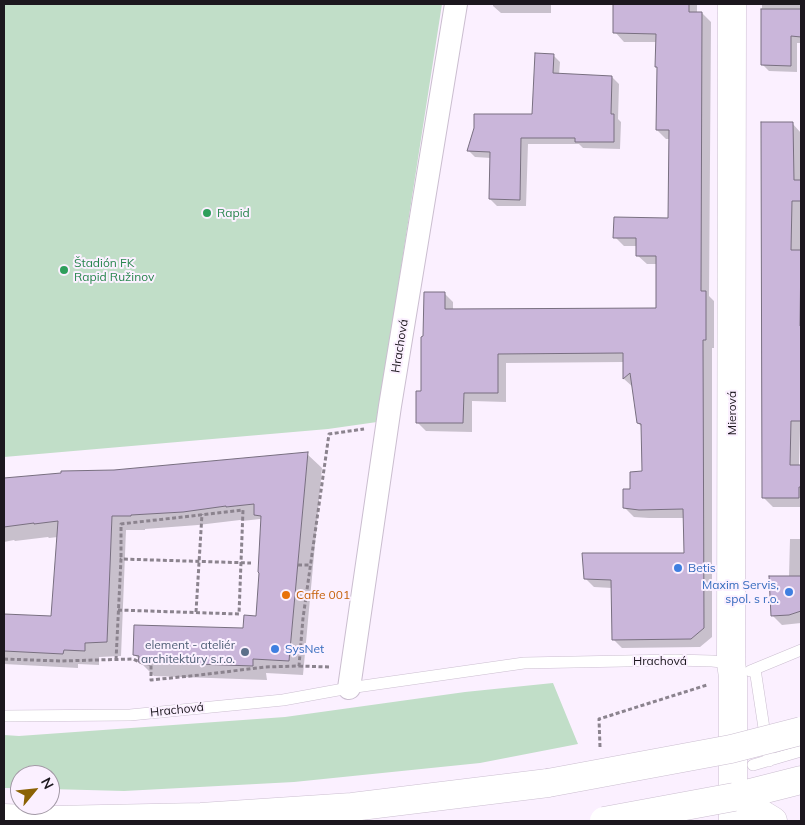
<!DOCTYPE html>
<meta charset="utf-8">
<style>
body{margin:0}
#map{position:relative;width:805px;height:825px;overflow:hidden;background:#fbf0ff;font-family:Mulish,sans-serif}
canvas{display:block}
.frame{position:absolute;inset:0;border:5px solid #1c171e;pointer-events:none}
.north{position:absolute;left:10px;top:765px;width:50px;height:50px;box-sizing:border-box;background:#fbf0ff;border:1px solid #a299a5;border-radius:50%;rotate:62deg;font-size:14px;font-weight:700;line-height:20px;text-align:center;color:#1c171e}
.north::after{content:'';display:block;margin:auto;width:18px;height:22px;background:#8b6204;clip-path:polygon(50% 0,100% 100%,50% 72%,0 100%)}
</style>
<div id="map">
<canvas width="805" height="825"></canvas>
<div class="frame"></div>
<div class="north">N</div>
</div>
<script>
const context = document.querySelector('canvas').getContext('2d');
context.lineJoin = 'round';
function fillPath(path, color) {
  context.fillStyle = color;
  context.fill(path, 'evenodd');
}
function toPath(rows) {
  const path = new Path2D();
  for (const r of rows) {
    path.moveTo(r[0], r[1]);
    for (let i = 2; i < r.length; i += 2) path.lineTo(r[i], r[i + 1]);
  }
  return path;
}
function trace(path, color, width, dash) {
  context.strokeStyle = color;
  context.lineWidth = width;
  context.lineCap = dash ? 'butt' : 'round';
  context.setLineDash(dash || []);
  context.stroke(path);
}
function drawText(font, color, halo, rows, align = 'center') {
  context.font = font + ' Mulish,sans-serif';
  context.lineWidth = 4;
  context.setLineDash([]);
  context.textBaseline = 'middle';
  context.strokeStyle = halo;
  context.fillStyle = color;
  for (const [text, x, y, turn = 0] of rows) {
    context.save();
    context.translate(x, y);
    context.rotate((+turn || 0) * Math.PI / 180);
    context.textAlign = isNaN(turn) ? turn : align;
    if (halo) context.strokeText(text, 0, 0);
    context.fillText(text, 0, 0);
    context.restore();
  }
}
fillPath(toPath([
 [4,4,442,4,377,422,328,429,4,457],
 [553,683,578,744,480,763,294,782,124,791,50,789,50,775,20,775,20,788,4,788,4,735,19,736,285,717,465,692]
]), '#c1dec8');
fillPath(toPath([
 [493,4,551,4,551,13,501,13,493,6],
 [615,4,697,4,697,13,702,13,711,22,709,296,714,301,714,348,712,348,712,637,700,647,622,648,613,639,612,588,594,587,585,578,686,554,685,518,649,518,634,517,625,508,632,490,643,473,642,427,638,423,634,388,624,379,624,362,506,363,506,402,472,401,472,432,426,431,417,422,422,392,444,293,453,302,453,310,657,310,658,264,647,264,637,255,637,246,624,246,615,237,669,219,670,139,666,139,657,130,659,69,656,67,657,42,624,42,615,32],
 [762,4,801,4,801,43,797,43,797,72,769,71,762,64],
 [553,55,560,62,559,75,612,77,619,84,618,119,621,122,620,149,583,148,579,144,528,144,526,206,497,206,490,199,491,158,475,157,468,150,533,115],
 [792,123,801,133,801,430,800,430,799,467,801,467,801,507,773,507,764,498],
 [307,454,322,468,303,675,266,673,267,680,154,676,140,662,140,660,135,655,244,629,257,617,262,521,260,519,242,521,240,520,198,525,145,529,145,530,126,530,121,656,99,657,99,665,78,664,78,668,4,664,4,615,52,617,58,537,49,538,48,537,15,541,14,540,4,542,4,479,62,474,114,471],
 [790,539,801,539,801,623,782,625,772,615,789,577]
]), '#0003');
const building = toPath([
 [613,4,689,4,689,12,702,12,701,291,706,291,706,340,703,340,704,628,691,639,612,640,611,580,584,579,582,553,684,553,683,509,639,510,623,508,623,489,630,489,630,472,642,471,641,424,637,423,630,373,623,379,623,353,498,354,498,393,464,393,463,423,416,423,416,391,421,391,421,337,423,336,424,292,445,292,445,309,656,308,656,256,636,256,636,238,613,238,614,217,668,218,669,130,656,130,657,67,655,67,656,34,613,33,613,4],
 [761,9,801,9,801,37,791,36,791,66,761,65,761,9],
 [535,53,554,54,553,73,612,76,611,114,614,114,614,142,575,142,575,138,521,138,520,200,489,199,490,152,467,151,474,128,474,114,532,114,535,53],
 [761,122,793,122,794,180,801,180,801,201,792,201,791,250,801,250,800,326,801,326,801,421,791,421,790,465,801,465,801,487,799,487,799,498,762,498,761,122],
 [308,452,289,661,253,659,253,666,138,662,139,656,133,655,134,625,243,628,244,615,256,616,259,573,258,572,261,516,254,515,254,504,226,507,226,506,183,512,131,515,131,516,112,516,107,642,85,643,85,651,64,650,63,654,4,651,4,614,51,616,58,521,34,524,34,523,4,527,4,478,61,473,61,471,114,470,308,452],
 [769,576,801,576,801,611,789,615,771,616,769,576]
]);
fillPath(building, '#cab6da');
trace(building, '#786f80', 1);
const service = toPath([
 [755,669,769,761],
 [750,671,801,650],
 [4,716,130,715,283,700,349,688,524,663,675,660,712,661,731,663],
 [753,765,801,751]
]);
const minor = toPath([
 [349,688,390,406,456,4]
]);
const tertiary = toPath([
 [732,4,731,663,733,677,733,821]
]);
const motorway = toPath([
 [734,797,801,780],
 [734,797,773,821],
 [4,818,53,820,201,817,352,807,548,783]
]);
trace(service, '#cbbed0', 12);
trace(minor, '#cbbed0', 24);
trace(tertiary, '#cbbed0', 29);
trace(motorway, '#cbbed0', 29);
trace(toPath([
 [298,565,311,565],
 [118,610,239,614,243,510,121,524,121,559],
 [196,612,202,514],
 [4,659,60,661,133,659,142,663,151,664,151,680,200,675,265,667,299,666,303,618,329,434,364,429],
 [116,660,121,559,251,563],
 [299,666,329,667],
 [600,747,599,719,707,685]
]), '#8b838e', 3, [4, 2.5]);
trace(service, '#fff', 11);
trace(minor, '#fff', 22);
trace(tertiary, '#fff', 28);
trace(motorway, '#fff', 28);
const motorwayBridge = toPath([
 [548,783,731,749,801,731],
 [604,821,734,797]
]);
trace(motorwayBridge, '#cbbed0', 29, []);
trace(motorwayBridge, '#fff', 28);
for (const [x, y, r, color] of [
 [207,213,5,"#2e9e5b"],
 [64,270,5,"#2e9e5b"],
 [678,568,5,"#3f7fe0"],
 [789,592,5,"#3f7fe0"],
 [286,595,5,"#e8710a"],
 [275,649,5,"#3f7fe0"],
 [245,652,5,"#5c6f8a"]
]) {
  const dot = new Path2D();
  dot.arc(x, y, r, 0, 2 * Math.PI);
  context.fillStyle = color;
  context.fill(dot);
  trace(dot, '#fbf0ff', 2);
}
drawText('12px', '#27864d', '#fbf0ff', [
 ["Rapid",217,213],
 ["Štadión FK",74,263],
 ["Rapid Ružinov",74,277]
], 'left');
drawText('12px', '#1c171e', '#fbf0ff', [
 ["Hrachová",400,346,-81],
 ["Mierová",732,413,-90],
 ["Hrachová",660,661],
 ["Hrachová",177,710,-6]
]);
drawText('12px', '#366cbe', '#fbf0ff', [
 ["Betis",688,568],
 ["Maxim Servis,",779,585,"right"],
 ["spol. s r.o.",779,599,"right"],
 ["SysNet",285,649]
], 'left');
drawText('12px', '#c56008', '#fbf0ff', [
 ["Caffe 001",296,595]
], 'left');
drawText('12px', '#4e5e75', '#fbf0ff', [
 ["element - ateliér",235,645],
 ["architektúry s.r.o.",235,659]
], 'right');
</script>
